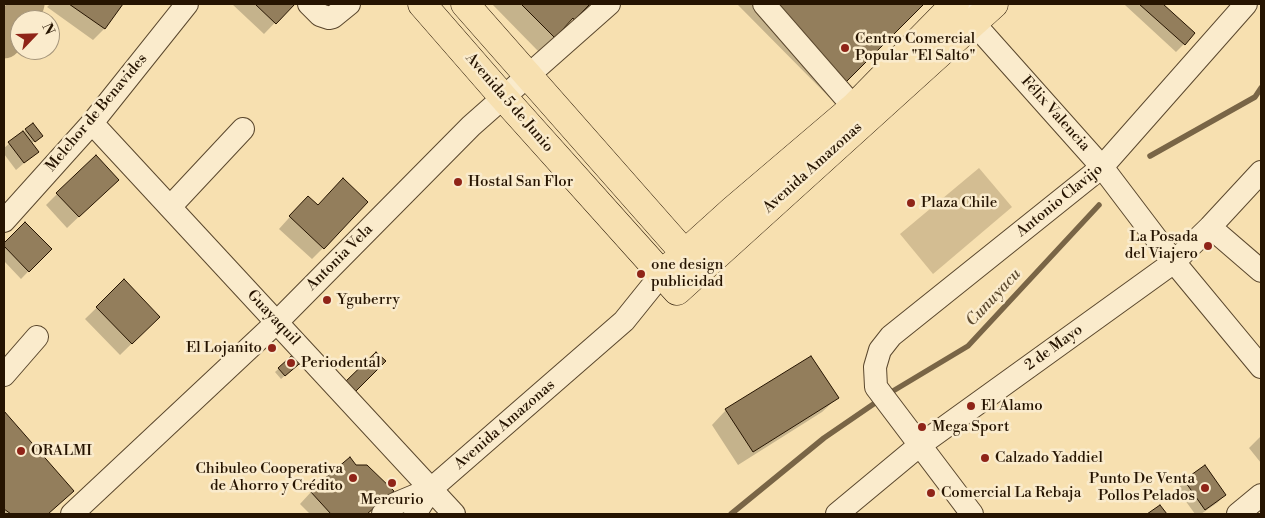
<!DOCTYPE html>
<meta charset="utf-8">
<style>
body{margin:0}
#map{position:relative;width:1265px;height:518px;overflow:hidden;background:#f7e0b0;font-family:"Libre Bodoni",serif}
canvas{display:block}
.frame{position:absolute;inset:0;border:5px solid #261401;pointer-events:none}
.north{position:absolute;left:10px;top:10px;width:50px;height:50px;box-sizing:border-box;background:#faebcc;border:1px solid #a5957b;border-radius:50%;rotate:66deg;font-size:14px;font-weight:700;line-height:20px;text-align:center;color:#261401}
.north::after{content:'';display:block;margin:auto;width:18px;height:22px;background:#8f2418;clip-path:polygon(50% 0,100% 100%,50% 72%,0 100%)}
</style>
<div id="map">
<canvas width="1265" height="518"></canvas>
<div class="frame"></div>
<div class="north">N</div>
</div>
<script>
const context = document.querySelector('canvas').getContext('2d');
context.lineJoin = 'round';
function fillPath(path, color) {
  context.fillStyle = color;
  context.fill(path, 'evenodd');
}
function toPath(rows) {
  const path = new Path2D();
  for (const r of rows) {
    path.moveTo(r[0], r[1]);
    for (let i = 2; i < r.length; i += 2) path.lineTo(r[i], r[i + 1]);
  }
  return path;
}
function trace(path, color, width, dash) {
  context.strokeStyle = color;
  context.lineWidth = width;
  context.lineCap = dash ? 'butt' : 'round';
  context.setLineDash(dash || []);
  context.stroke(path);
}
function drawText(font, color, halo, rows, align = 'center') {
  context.font = font + ' "Libre Bodoni",serif';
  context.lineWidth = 5;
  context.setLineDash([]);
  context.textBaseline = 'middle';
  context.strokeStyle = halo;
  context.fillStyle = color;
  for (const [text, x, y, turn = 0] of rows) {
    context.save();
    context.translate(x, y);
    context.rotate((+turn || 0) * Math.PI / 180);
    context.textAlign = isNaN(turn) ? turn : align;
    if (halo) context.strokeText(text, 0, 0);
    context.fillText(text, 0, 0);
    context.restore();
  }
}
fillPath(toPath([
 [979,168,1012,207,933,274,900,234]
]), '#d3bd92');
fillPath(toPath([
 [50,4,122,4,104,29,93,40,47,7],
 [232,4,293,4,264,34],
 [492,4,597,4,587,14,582,10,539,52],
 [737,4,923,4,829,97],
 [1126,4,1161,4,1194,34,1176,52,1125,5],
 [26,130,37,139,31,144,37,152,16,170,4,154,4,148],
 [106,191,67,228,46,205,57,194],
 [297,209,323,248,312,259,279,229],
 [25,224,50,249,21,279,4,261,4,245],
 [124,281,159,317,120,355,85,319],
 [297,352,304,359,281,379,275,372],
 [837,398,822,412,738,465,712,425,726,410],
 [4,413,73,491,48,514,4,514],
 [1261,436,1261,463,1249,448],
 [1185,481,1225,495,1217,503,1201,514,1195,514,1177,489],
 [311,492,380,502,367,514,310,514,300,504]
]), '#0003');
trace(toPath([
 [1150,156,1255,97,1261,88],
 [893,391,968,346,1099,205],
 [731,514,824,438,875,403]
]), '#796546', 5.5);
trace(toPath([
 [4,41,27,4]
]), '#b09b74', 35);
const building = toPath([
 [69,4,123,4,105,29,69,4],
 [255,4,295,4,276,24,255,4],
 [521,4,590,4,574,20,573,18,555,38,521,4],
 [766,4,924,4,845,83,766,4],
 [1139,4,1163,4,1195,33,1185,45,1139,4],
 [33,123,43,136,35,142,25,129,33,123],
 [23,131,39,152,24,163,8,142,23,131],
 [96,155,119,180,79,217,56,193,96,155],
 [343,178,368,202,324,249,289,216,308,196,318,205,343,178],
 [25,222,52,249,29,272,4,246,4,243,25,222],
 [124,279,160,317,132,344,96,307,124,279],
 [298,350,305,359,285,376,278,368,298,350],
 [376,352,386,361,355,392,345,382,376,352],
 [811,356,839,398,753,452,725,409,811,356],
 [4,411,74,491,48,514,11,514,4,509,4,411],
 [350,457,356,465,367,465,394,491,367,514,331,514,310,491,350,457],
 [1205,465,1226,495,1205,510,1184,480,1205,465],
 [1160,505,1167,514,1147,514,1160,505]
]);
fillPath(building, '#937e5c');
trace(building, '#261401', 1);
const minor = toPath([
 [309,4,320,15,329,18,333,17,349,4],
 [764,4,865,120],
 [962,10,1102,167,1174,262,1261,367],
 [92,123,454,514],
 [170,207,243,129],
 [4,221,92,123,187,4],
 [1210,227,1261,271],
 [4,375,37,337],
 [72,514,277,322,471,126,609,4],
 [383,514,395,504,431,489],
 [415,514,431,489,624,321,661,275],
 [837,514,920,445,1174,262,1210,227,1261,172],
 [972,514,876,387,875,367,880,350,891,336,1102,167,1246,4],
 [1238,514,1261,495]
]);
const major = toPath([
 [422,4,503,97,677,291,994,4],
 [465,4,695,265],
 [661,275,733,210,854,107,955,4]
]);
trace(minor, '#5a472d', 24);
trace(major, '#261401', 29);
trace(minor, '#faebcc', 22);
trace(major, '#f7e0b0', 28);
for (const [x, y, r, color] of [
 [845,48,5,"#8f2418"],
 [458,182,5,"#8f2418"],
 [911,203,5,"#8f2418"],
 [1208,246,5,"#8f2418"],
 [641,274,5,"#8f2418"],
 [327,300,5,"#8f2418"],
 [272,348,5,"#8f2418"],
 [291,363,5,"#8f2418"],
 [971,406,5,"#8f2418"],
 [922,427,5,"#8f2418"],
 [21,451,5,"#8f2418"],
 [985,458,5,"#8f2418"],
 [353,478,5,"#8f2418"],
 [392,483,5,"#8f2418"],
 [1205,488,5,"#8f2418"],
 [931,493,5,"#8f2418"]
]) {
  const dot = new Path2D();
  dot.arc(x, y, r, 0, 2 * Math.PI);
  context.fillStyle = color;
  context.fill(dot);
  trace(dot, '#faebcc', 2);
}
drawText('15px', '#261401', '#faebcc', [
 ["Centro Comercial",855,39],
 ["Popular \"El Salto\"",855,56],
 ["Hostal San Flor",468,182],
 ["Plaza Chile",921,203],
 ["La Posada",1198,237,"right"],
 ["del Viajero",1198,254,"right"],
 ["one design",651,265],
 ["publicidad",651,282],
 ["Yguberry",337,300],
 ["El Lojanito",262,348,"right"],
 ["Periodental",301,363],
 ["El Alamo",981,406],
 ["Mega Sport",932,427],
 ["ORALMI",31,451],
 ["Calzado Yaddiel",995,458],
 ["Chibuleo Cooperativa",343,469,"right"],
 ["de Ahorro y Crédito",343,486,"right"],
 ["Punto De Venta",1195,479,"right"],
 ["Pollos Pelados",1195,496,"right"],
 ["Comercial La Rebaja",941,493],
 ["Mercurio",392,500,"center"]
], 'left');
drawText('15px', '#261401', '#faebcc', [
 ["Avenida 5 de Junio",509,103,49],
 ["Melchor de Benavides",97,113,-50],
 ["Félix Valencia",1055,114,48],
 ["Avenida Amazonas",813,168,-42],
 ["Antonio Clavijo",1060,201,-39],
 ["Antonia Vela",340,258,-45],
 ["Guayaquil",273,318,47],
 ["2 de Mayo",1054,348,-36],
 ["Avenida Amazonas",505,425,-41]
]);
drawText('italic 16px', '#5d4a2f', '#faebcc', [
 ["Cunuyacu",994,298,-47]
]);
</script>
